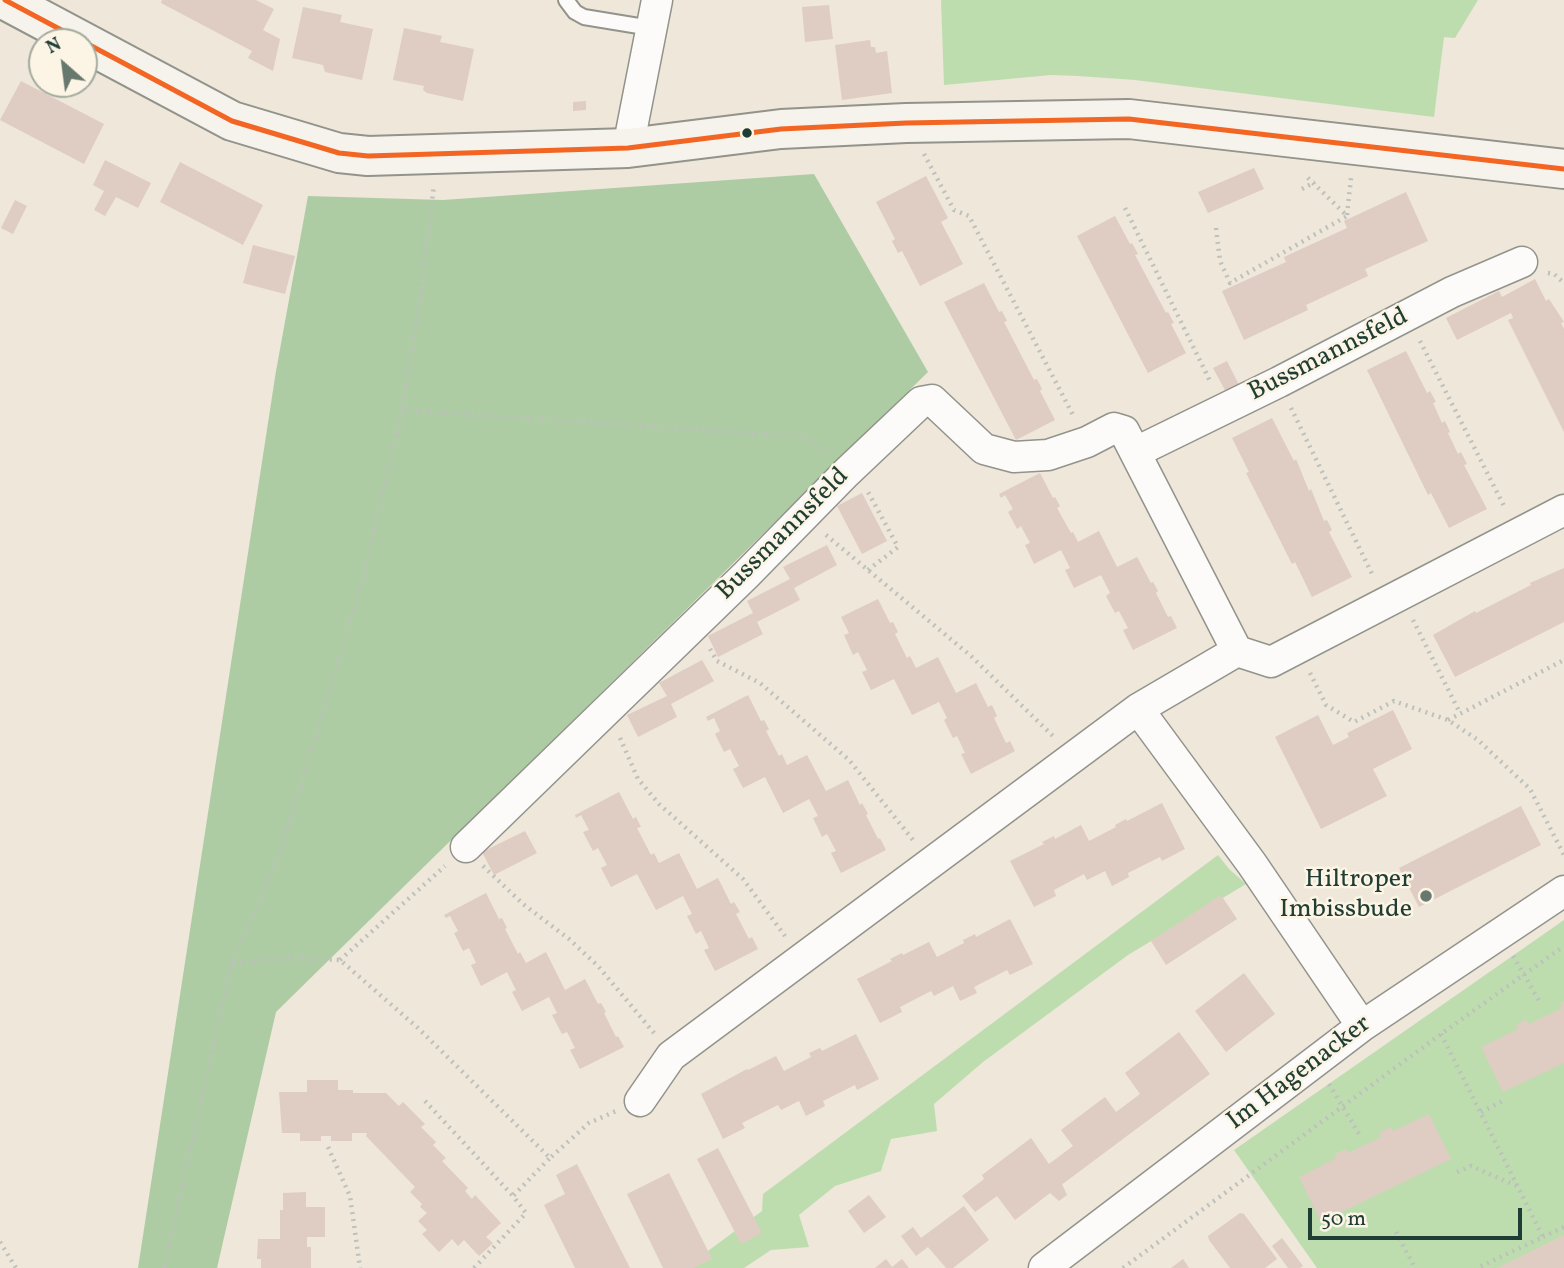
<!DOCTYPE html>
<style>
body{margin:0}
#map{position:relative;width:1564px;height:1268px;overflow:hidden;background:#eee7da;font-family:Vollkorn,serif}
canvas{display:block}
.north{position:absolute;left:28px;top:28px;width:70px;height:70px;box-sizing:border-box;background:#fcf5e5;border:2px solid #a4ab9e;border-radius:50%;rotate:332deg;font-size:19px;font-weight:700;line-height:28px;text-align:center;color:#1f3d34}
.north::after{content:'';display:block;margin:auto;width:24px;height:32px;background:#67786e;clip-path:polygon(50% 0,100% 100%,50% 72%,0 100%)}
.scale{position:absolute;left:1308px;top:1208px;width:214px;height:32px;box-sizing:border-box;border:4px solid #1f3d34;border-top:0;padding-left:9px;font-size:21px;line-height:24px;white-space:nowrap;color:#1f3d34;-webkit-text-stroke:5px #fcf5e5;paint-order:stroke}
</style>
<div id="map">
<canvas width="1564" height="1268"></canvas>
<div class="north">N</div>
<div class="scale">50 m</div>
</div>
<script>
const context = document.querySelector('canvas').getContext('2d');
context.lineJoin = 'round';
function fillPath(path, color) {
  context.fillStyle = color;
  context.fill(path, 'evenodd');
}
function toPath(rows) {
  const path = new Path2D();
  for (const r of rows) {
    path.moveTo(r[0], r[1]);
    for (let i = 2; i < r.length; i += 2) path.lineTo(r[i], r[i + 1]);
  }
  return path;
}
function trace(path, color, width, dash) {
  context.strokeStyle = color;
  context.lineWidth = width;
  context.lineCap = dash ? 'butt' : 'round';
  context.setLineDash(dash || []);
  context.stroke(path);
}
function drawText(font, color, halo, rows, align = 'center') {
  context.font = font + ' Vollkorn,serif';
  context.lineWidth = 5;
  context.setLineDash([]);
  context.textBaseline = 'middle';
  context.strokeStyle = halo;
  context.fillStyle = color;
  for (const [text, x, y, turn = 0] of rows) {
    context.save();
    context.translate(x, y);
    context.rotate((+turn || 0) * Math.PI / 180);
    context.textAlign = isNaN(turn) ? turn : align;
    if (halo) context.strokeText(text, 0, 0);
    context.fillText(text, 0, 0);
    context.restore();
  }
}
fillPath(toPath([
 [941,0,1478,0,1455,38,1444,37,1434,117,1135,80,1078,76,1051,75,944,85],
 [1218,855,1229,869,1246,884,1128,955,983,1062,934,1104,937,1131,891,1139,881,1171,835,1186,799,1215,809,1247,771,1250,744,1268,685,1268,762,1211,763,1194],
 [1564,920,1564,1268,1317,1268,1234,1150]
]), '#beddaf');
fillPath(toPath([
 [814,174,928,372,276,1012,217,1268,138,1268,276,371,308,196,443,200]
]), '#aecca4');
fillPath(toPath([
 [162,0,256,0,274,9,263,30,280,39,273,71,248,58,252,51,161,3],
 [829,5,833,39,805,42,802,7],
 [303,7,342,15,340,22,373,29,362,80,325,72,323,65,292,58],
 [404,28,442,36,440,42,474,49,463,101,427,93,423,90,424,86,393,80],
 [870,40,871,47,875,47,876,53,887,51,892,93,842,100,835,45],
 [21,81,104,124,84,164,0,120],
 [586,101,586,110,573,111,573,102],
 [105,160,151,183,138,208,116,197,105,216,94,210,104,191,93,185],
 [180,162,263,205,243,245,160,202],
 [1254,168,1264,189,1208,213,1198,192],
 [926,176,948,218,941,222,963,264,920,286,902,251,898,253,892,241,895,239,876,202],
 [1406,192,1428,241,1365,269,1368,276,1306,305,1308,310,1244,340,1222,291,1286,262,1284,257,1347,228,1344,221],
 [15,200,27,206,13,234,1,228],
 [1115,216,1130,244,1132,243,1138,254,1135,255,1166,313,1168,312,1174,323,1171,324,1186,353,1148,373,1077,236],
 [253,245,295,256,285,294,243,283],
 [1535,279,1546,301,1549,299,1564,322,1561,323,1564,329,1564,432,1508,320,1513,318,1511,313,1457,340,1446,318,1499,291,1502,297],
 [984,283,999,312,1002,311,1007,321,1004,322,1034,380,1037,379,1042,389,1040,391,1055,420,1016,440,944,302],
 [1406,351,1427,393,1430,391,1436,402,1433,403,1442,423,1445,421,1450,432,1448,433,1458,454,1461,452,1467,464,1464,465,1487,509,1449,528,1431,493,1428,495,1367,370],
 [1227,361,1239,385,1226,392,1213,368],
 [1272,418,1294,461,1296,459,1309,491,1311,489,1324,521,1327,520,1332,530,1329,532,1352,577,1312,597,1295,562,1292,564,1246,473,1249,472,1232,438],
 [1040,473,1053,498,1055,497,1060,506,1057,508,1071,533,1073,532,1078,542,1099,531,1117,567,1137,557,1151,583,1153,582,1158,591,1156,593,1168,617,1171,616,1177,628,1133,650,1123,630,1128,628,1119,611,1115,613,1106,596,1110,593,1101,575,1074,588,1065,570,1070,568,1061,550,1034,564,1025,545,1030,543,1021,526,1017,529,1008,512,1013,509,1005,495,1001,498,999,494],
 [862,493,887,541,862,554,837,506],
 [827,545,837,565,794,588,800,600,757,622,763,634,718,657,708,636,753,613,747,601,790,579,783,567],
 [1564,568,1564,622,1455,677,1433,635,1475,611,1476,613,1531,585,1530,583],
 [878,599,890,623,893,622,898,632,895,634,907,658,910,656,916,668,938,657,956,693,976,683,988,707,992,705,997,716,994,718,1006,743,1010,741,1015,751,971,774,961,754,965,753,957,736,953,738,944,720,947,718,939,702,912,715,894,679,871,690,862,672,867,670,858,652,853,655,844,635,849,633,841,617],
 [702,660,714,681,671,704,677,717,638,737,627,715,667,696,659,683],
 [748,695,761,721,764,720,769,729,766,731,779,756,782,754,787,765,807,755,826,791,848,780,860,805,862,803,868,814,866,815,878,839,880,838,886,850,841,873,831,853,836,851,827,834,822,837,813,818,818,816,809,799,783,813,765,777,743,788,733,769,739,766,730,749,724,752,715,734,720,731,714,718,708,721,706,717],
 [1393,710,1412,749,1373,769,1387,796,1321,829,1275,737,1318,715,1333,745,1349,737,1347,733],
 [619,792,633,819,636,817,641,827,637,828,651,855,654,853,659,863,679,853,697,889,718,878,731,904,734,902,740,912,736,914,749,939,752,937,758,949,715,971,704,950,709,948,701,931,696,934,687,916,692,914,683,896,656,910,637,874,611,887,601,868,607,865,598,848,593,851,583,832,589,830,581,815,576,818,575,815],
 [1162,803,1185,849,1162,861,1160,857,1128,873,1129,877,1112,886,1105,871,1087,880,1084,874,1054,890,1056,896,1034,907,1010,861,1044,844,1042,842,1054,836,1055,839,1081,825,1089,841,1116,827,1115,825,1126,819,1127,821],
 [1521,806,1541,845,1419,907,1399,868],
 [525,831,537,853,494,875,482,852],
 [486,893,499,919,502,918,507,928,505,929,518,954,520,952,526,963,546,952,565,990,585,979,598,1004,601,1003,606,1012,604,1013,616,1037,618,1036,624,1047,580,1069,570,1050,575,1048,567,1032,562,1034,552,1015,557,1013,549,997,522,1011,512,992,516,990,507,972,481,986,471,965,476,963,469,948,463,951,454,933,458,931,450,916,446,918,444,915],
 [1221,895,1237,919,1166,965,1151,941],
 [1010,919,1033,964,1010,975,1007,970,974,987,977,993,960,1001,953,986,934,996,931,991,900,1007,902,1012,880,1023,857,979,892,961,890,959,902,953,903,955,929,942,937,957,964,943,963,940,975,934,976,937],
 [1244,973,1275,1014,1226,1052,1195,1011],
 [1564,1001,1564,1063,1503,1092,1481,1047,1518,1029,1516,1025,1526,1019,1529,1024,1562,1008,1560,1003],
 [1179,1032,1210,1074,1064,1183,1062,1184,1067,1195,1059,1201,1050,1193,1015,1220,997,1196,975,1212,962,1196,984,1179,982,1175,1031,1138,1049,1164,1073,1146,1061,1130,1105,1097,1116,1112,1140,1094,1125,1073],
 [856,1034,879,1079,857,1090,855,1085,823,1101,825,1106,806,1116,799,1101,781,1110,778,1105,742,1123,745,1128,723,1139,701,1094,747,1069,748,1070,776,1056,784,1071,811,1057,809,1053,820,1048,822,1051],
 [307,1080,338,1080,338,1090,353,1090,353,1093,386,1093,399,1106,403,1102,425,1124,421,1127,436,1142,433,1145,446,1158,442,1161,468,1188,465,1191,472,1199,475,1195,501,1223,486,1237,493,1243,479,1256,464,1240,458,1246,452,1239,439,1252,422,1234,427,1230,418,1221,427,1213,420,1207,422,1204,410,1192,415,1187,366,1136,367,1133,352,1133,352,1141,331,1141,331,1136,321,1136,321,1141,300,1141,300,1133,282,1133,279,1092,307,1092],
 [1429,1114,1451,1159,1321,1222,1299,1177,1336,1158,1335,1154,1346,1149,1348,1153,1381,1137,1379,1133,1390,1127,1393,1131],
 [718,1148,762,1233,741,1244,697,1159],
 [577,1164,630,1268,575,1268,544,1205,565,1194,556,1175],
 [669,1173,712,1259,693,1268,663,1268,627,1194],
 [306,1192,306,1207,325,1207,325,1237,307,1237,307,1247,311,1247,311,1268,261,1268,261,1259,257,1259,258,1239,280,1239,280,1210,283,1210,283,1193],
 [869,1195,886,1217,864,1233,848,1211],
 [964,1206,989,1240,953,1268,946,1268,928,1247,916,1256,901,1236,913,1227,921,1238],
 [1240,1213,1244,1214,1277,1259,1265,1268,1230,1268,1209,1240,1208,1236],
 [1564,1235,1564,1268,1497,1268,1546,1244],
 [1282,1238,1303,1266,1300,1268,1288,1268,1272,1246],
 [886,1259,892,1267,902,1259,909,1268,875,1268],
 [1183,1259,1189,1268,1171,1268]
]), '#dfccc3');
const service = toPath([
 [566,0,575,12,584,17,651,28]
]);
const minor = toPath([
 [628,148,657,0],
 [1136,452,1279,382,1452,292,1522,262],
 [1138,709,1252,864,1362,1026],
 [466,847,746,575,846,473,921,402,932,400,984,449,1014,457,1048,455,1087,442,1114,428,1124,431,1237,651],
 [640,1101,671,1056,1138,709,1237,651,1271,662,1564,510],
 [1044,1268,1362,1026,1564,891]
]);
const secondary = toPath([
 [5,0,232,121,339,153,368,156,628,148,781,129,906,123,1129,119,1564,169]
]);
trace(service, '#92938b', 18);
trace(minor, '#92938b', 33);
trace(secondary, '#92938b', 42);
trace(toPath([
 [924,154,954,210,969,216,1074,417],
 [1302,189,1315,182],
 [1125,208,1211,383],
 [1347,215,1351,178],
 [1216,228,1220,261,1230,283,1347,216,1305,175],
 [1548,273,1554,274,1564,283],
 [1420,341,1505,508],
 [1291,408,1373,576],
 [402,410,807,437,827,455],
 [826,535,971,656,1055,738],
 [868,570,898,547,868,492],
 [1413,620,1460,713],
 [710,649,717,661,760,683,849,760,913,840],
 [1310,673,1326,705,1354,722,1394,701,1448,720,1478,740,1530,789,1564,855],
 [1448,720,1564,660],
 [620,738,638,779,659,804,743,879,785,936],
 [483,866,523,904,569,939,598,966,654,1033],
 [1513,956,1541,1004],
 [340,960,445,866],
 [232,963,288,958,340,960,418,1028,550,1158,589,1123,616,1111],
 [1441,1034,1543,1237,1477,1268],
 [1329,1084,1359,1134],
 [425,1101,513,1196],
 [1481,1112,1503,1101],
 [328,1147,350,1196,360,1268],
 [1457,1172,1471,1166,1517,1186],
 [1396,1232,1415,1268],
 [1543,1237,1564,1227],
 [0,1242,16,1268],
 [164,1268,232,963,278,859,361,586,402,410,419,309,434,185],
 [474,1268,526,1213,513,1196,550,1158],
 [1123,1268,1441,1034,1564,946]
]), '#bec0bc', 4.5, [2, 5]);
trace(service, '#fcfbf9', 14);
trace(minor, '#fcfbf9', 30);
trace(secondary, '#f6f2ec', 38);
trace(toPath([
 [5,0,84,42],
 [84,42,232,121,339,153,368,156,628,148,781,129,906,123,1129,119,1564,169]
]), '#f26522', 5);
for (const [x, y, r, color] of [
 [747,133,6,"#1f3d34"],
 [1426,896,7,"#67786e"]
]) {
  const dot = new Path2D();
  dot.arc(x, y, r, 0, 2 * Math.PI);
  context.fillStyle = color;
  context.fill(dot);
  trace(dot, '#fcf5e5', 2.5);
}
drawText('26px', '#1f3d34', '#fcf5e5', [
 ["Bussmannsfeld",1329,356,-27],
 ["Bussmannsfeld",784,535,-45],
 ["Im Hagenacker",1300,1074,-37]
]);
drawText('26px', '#1f3d34', '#fcf5e5', [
 ["Hiltroper",1412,881],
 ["Imbissbude",1412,911]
], 'right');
</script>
